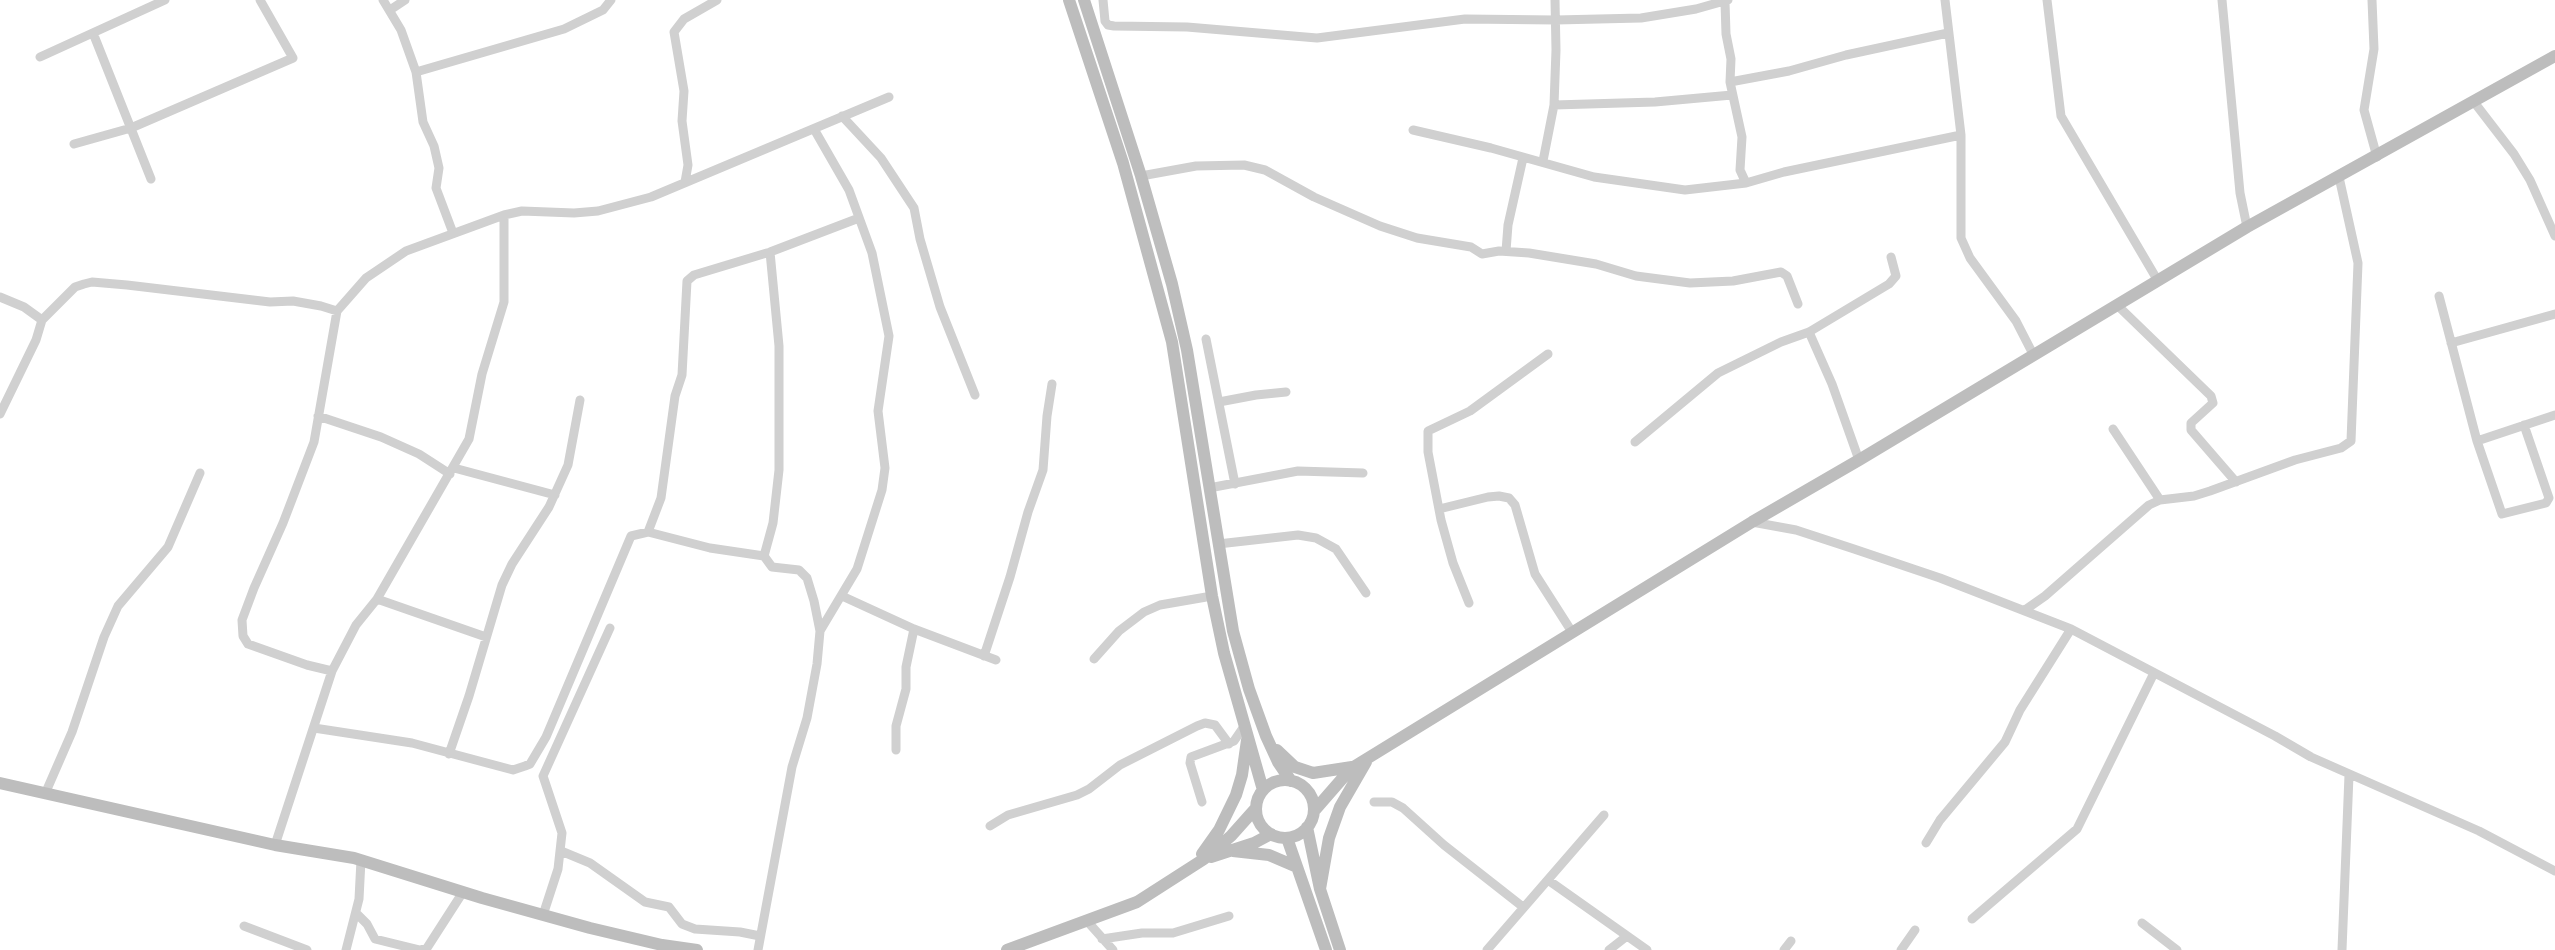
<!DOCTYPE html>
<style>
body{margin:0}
canvas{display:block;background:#fff}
</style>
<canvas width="2555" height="950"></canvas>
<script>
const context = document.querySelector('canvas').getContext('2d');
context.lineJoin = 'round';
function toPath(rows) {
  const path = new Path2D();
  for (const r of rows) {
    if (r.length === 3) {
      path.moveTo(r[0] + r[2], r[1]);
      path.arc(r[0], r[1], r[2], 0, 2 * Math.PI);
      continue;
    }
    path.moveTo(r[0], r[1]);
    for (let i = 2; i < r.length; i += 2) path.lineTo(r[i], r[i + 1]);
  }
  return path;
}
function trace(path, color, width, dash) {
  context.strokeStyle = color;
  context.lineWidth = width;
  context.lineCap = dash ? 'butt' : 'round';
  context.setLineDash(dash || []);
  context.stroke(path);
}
trace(toPath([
 [383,0,401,30,416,72,423,122,434,146,439,168,436,188,453,233],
 [1103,0,1105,21,1108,25,1114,26,1187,27,1317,38,1465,19,1556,20,1641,18,1696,9,1728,0],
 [1945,0,1961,135,1961,238,1970,258,2016,321,2034,356],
 [2047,0,2061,116,2158,281],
 [2222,0,2240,193,2247,227],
 [2372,0,2374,49,2364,110,2377,157],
 [1725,2,1726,34,1731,59,1730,82,1742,137,1740,170,1746,183],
 [390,10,405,0],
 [93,33,151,179],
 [40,57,165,0],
 [416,72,564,29,603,10,611,0],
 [1730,82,1789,71,1846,55,1948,33],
 [2474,102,2514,154,2530,180,2555,236],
 [1554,105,1655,102,1732,95],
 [842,116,881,158,914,208,920,239,940,307,975,395],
 [814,129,849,190,872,253,889,336,878,411,885,468,882,490,857,569,820,631],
 [1413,130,1491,148,1594,177,1685,190,1746,183,1784,172,1961,135],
 [74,144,131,128,293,58,260,0],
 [1543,161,1554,105,1556,50,1555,0],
 [1141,176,1196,166,1244,165,1265,170,1314,197,1380,226,1417,238,1471,247,1482,254,1499,251,1529,253,1596,264,1636,276,1690,283,1733,281,1781,272,1787,276,1798,304],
 [685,182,688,165,682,121,684,91,674,32,684,19,717,0],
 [1506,251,1508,225,1523,158],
 [2439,296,2477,441,2502,514,2546,503,2549,498,2524,425],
 [0,297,24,307,42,320],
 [2117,305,2211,396,2213,403,2191,423,2191,430,2236,482],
 [1809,332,1832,384,1859,460],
 [1206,339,1235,484],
 [2451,343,2555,314],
 [1219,402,1256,395,1286,392],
 [0,414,36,340,42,320,75,287,84,284,92,282,127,285,270,302,293,301,321,306,337,311],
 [318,416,381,437,419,454,450,474],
 [2113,429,2160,500],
 [2477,441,2555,415],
 [1635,442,1718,373,1781,342,1809,332,1889,284,1896,276,1891,257],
 [454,468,555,495],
 [1209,488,1298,471,1363,473],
 [1439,509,1488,497,1499,496,1509,498,1515,505,1535,574,1572,632],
 [1752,522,1796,530,1854,549,1940,578,2071,629,2275,736,2311,757,2479,831,2555,871],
 [648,532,661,498,675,396,682,375,687,281,694,275,770,252,859,218],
 [1218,544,1298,535,1316,538,1336,549,1366,593],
 [764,556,773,523,779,470,779,346,770,252],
 [842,596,914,629,996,660],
 [377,599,486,637],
 [1469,603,1453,563,1441,520,1428,452,1428,431,1470,411,1548,354],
 [2025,610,2045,596,2149,505,2160,500,2194,496,2210,491,2295,460,2341,448,2351,441,2358,263,2339,177],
 [984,656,1010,577,1028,512,1043,470,1047,416,1052,384],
 [1094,659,1119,631,1144,612,1160,605,1212,596],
 [332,671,307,665,248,644,243,636,242,620,254,588,283,523,314,442,337,311,366,278,406,251,504,215,522,211,574,213,598,211,651,197,889,97],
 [314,728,412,743,513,770,525,766,530,764,546,737,631,536,648,532,710,548,764,556,772,567,799,570,807,578,814,601,820,631,817,664,807,718,792,767,758,950],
 [896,750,896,726,906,689,906,667,914,629],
 [449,754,469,696,502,585,512,564,549,507,568,465,580,400],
 [45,794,72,732,104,637,118,606,168,547,200,473],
 [1202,802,1190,763,1191,757,1234,741,1245,725],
 [1374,802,1392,802,1403,808,1444,845,1523,907],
 [990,826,1008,815,1077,795,1089,789,1120,765,1197,726,1205,723,1215,725,1229,744],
 [1926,843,1940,820,2005,742,2020,710,2071,629],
 [275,845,332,671,356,625,377,599,469,439,482,374,504,302,504,215],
 [561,851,590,863,645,902,669,907,682,924,695,929,740,932,760,936],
 [1548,880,1647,950],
 [356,913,367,924,375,939,420,950],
 [543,915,558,869,562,833,543,776,610,628],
 [1972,919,2077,829,2154,673],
 [1087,921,1113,950],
 [2142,923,2177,950],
 [244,926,307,950],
 [1102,939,1142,933,1173,933,1229,916],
 [346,950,359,899,361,860],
 [420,950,427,948,463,892],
 [1487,950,1604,815],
 [1609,950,1627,936],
 [1784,950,1791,941],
 [1901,950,1915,930],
 [2342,950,2349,775]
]), '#d0d0d0', 9);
trace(toPath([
 [1069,0,1123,163,1172,342,1212,596,1224,653,1263,790],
 [1084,0,1141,176,1172,284,1187,350,1233,631,1249,689,1266,736,1278,762,1291,781],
 [1277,750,1295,767,1313,773,1352,767],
 [1285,809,29],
 [0,783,275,845,354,858,482,898,590,928,662,945,697,950],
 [1314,811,1348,772,1355,766,1752,522,1859,460,2247,227,2555,56],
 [1307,827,1320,889,1340,950],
 [1287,838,1326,950],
 [1233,851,1269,855,1297,867],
 [1202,854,1219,830,1236,795,1242,775,1247,740],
 [1211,857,1254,843,1271,834],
 [1320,889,1329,838,1340,807,1366,762],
 [1007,950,1137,902,1204,859,1231,836,1256,808]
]), '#bdbdbd', 12);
</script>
